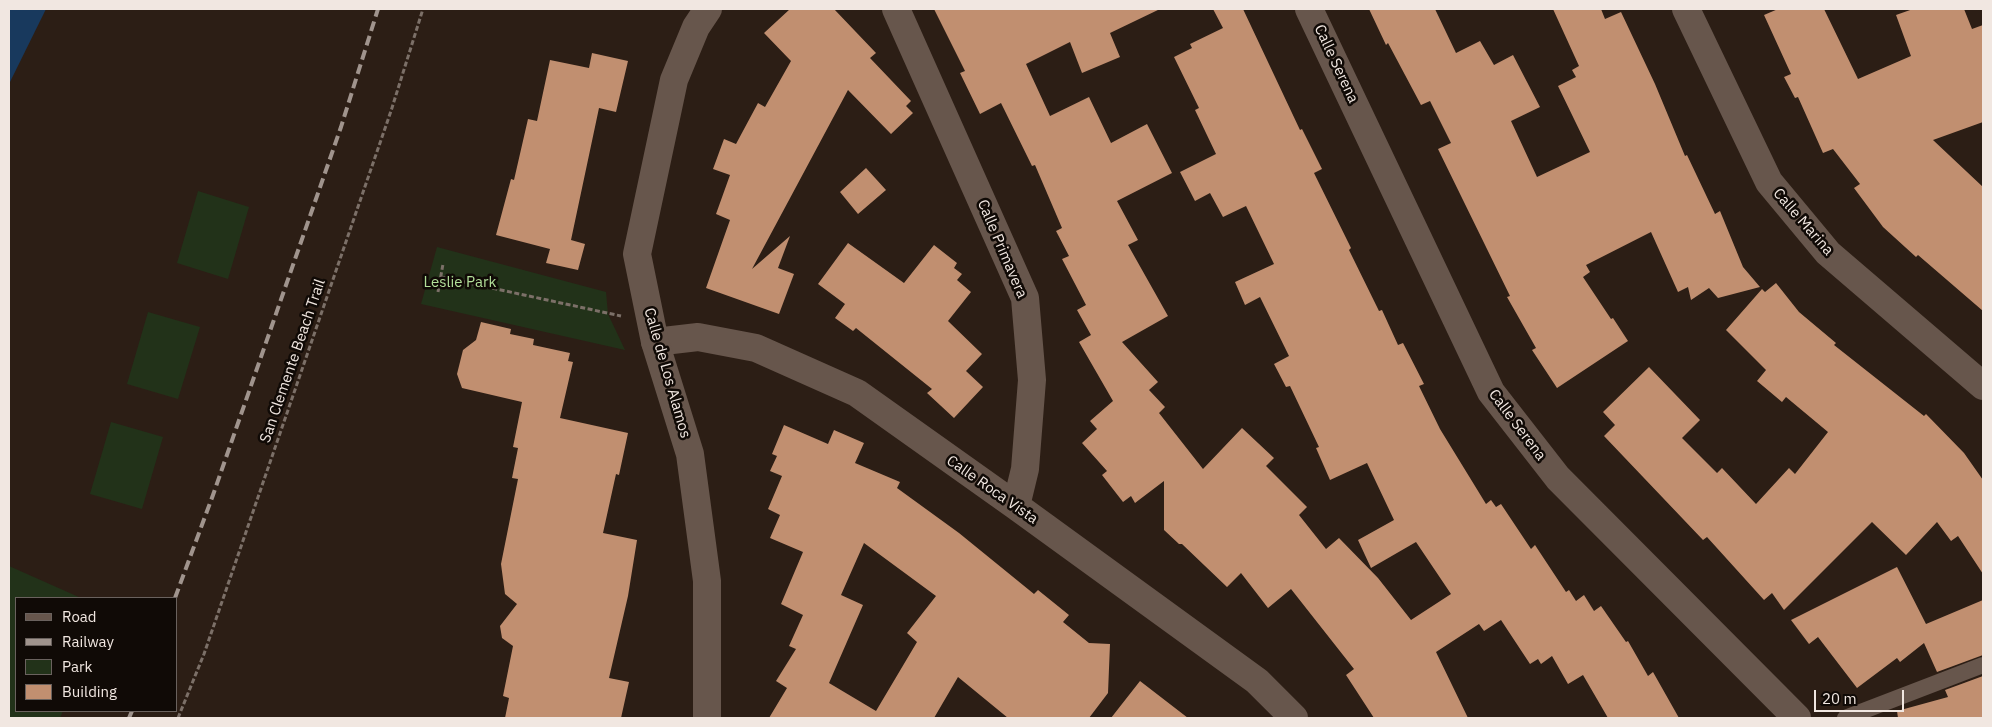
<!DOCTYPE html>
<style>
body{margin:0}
#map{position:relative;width:1992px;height:727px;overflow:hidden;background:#2c1e15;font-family:"IBM Plex Sans",sans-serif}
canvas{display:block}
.frame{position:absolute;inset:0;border:10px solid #f1e7e1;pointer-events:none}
.legend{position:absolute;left:15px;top:597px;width:162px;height:115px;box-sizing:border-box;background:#100a06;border:1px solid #6a625e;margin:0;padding:6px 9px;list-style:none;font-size:15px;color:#f1e7e1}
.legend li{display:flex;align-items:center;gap:10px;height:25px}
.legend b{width:25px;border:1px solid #6a625e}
.scale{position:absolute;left:1814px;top:690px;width:90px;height:22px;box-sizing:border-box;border:2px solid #f1e7e1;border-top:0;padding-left:6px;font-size:15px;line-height:18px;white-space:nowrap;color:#f1e7e1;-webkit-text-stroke:4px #100a06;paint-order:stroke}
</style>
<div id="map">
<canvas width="1992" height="727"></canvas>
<div class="frame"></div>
<ul class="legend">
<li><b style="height:6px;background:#67564c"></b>Road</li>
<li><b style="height:6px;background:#a0948d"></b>Railway</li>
<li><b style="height:14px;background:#223219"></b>Park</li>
<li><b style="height:14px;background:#c18f70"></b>Building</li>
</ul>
<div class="scale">20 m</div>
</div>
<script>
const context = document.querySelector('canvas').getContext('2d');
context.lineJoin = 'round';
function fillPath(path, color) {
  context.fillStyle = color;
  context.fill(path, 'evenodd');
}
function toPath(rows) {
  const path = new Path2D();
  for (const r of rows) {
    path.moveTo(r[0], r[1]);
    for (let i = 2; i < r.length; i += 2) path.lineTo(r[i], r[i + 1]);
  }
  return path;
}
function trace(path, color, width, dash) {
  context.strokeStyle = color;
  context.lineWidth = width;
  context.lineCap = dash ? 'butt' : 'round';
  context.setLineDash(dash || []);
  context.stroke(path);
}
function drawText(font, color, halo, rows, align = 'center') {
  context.font = font + ' "IBM Plex Sans",sans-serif';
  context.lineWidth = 5;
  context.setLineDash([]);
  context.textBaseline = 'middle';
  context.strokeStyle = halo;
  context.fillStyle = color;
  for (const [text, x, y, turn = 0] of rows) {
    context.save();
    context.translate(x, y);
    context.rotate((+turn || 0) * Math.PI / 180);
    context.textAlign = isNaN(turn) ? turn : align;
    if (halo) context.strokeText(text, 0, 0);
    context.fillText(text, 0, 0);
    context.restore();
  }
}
fillPath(toPath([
 [198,191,249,207,228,279,177,263],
 [437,247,606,292,608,314,625,350,421,304],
 [148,312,200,327,178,399,127,384],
 [111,422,163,437,142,509,90,494],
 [9,566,81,598,16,598,16,711,63,711,60,718,9,718]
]), '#223219');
fillPath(toPath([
 [9,9,46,9,9,84]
]), '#18395d');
fillPath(toPath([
 [790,9,834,9,876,53,870,58,911,101,906,106,913,113,891,134,848,90,752,269,790,236,778,268,794,274,779,314,706,288,730,220,716,214,730,175,713,169,724,139,736,144,758,103,765,107,791,61,764,33],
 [934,9,1160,9,1110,33,1120,57,1082,73,1070,42,1026,64,1050,116,1089,97,1111,143,1147,124,1172,173,1117,201,1138,240,1128,245,1168,316,1122,342,1158,382,1149,390,1165,407,1159,413,1203,469,1242,428,1274,458,1266,466,1307,507,1299,515,1326,549,1339,538,1378,578,1411,620,1451,594,1416,542,1371,568,1358,540,1394,520,1367,463,1330,480,1316,448,1319,447,1290,386,1286,387,1274,364,1289,356,1260,297,1245,305,1235,282,1274,264,1246,206,1223,217,1210,193,1195,201,1180,172,1216,154,1195,110,1199,108,1174,57,1192,48,1190,44,1223,28,1213,9,1243,9,1300,130,1302,129,1322,169,1314,173,1351,248,1349,250,1379,311,1382,310,1398,345,1403,343,1424,384,1419,386,1440,429,1486,504,1491,500,1496,507,1501,504,1531,549,1535,545,1566,592,1569,590,1576,601,1584,595,1594,611,1601,606,1626,642,1628,641,1648,676,1653,672,1679,718,1608,718,1583,675,1568,684,1552,656,1541,664,1538,659,1530,664,1501,620,1484,631,1479,624,1436,652,1468,718,1374,718,1346,675,1354,669,1291,589,1268,608,1241,573,1227,587,1182,544,1179,544,1164,530,1164,481,1135,503,1131,496,1123,502,1102,475,1107,471,1082,443,1097,429,1090,421,1113,401,1079,342,1091,335,1077,310,1086,305,1062,259,1069,256,1056,231,1062,228,1035,165,1032,166,1001,103,980,114,960,73,965,71],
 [1369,9,1435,9,1456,53,1480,41,1494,65,1513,55,1540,107,1511,121,1537,177,1590,152,1558,86,1576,77,1572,70,1579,66,1553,9,1601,9,1605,19,1621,12,1655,84,1685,156,1687,155,1715,214,1720,211,1743,267,1760,287,1718,298,1709,288,1691,300,1688,287,1678,292,1651,232,1586,265,1590,272,1583,277,1611,319,1613,318,1628,341,1557,388,1532,350,1536,348,1507,297,1510,296,1438,149,1451,143,1430,101,1421,105,1388,43,1386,45],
 [1778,9,1824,9,1858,79,1911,56,1896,15,1913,9,1964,9,1972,29,1983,25,1983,122,1933,140,1983,187,1983,311,1918,255,1916,257,1883,227,1854,188,1860,184,1833,149,1823,153,1798,97,1795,98,1784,77,1791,74,1764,15],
 [592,53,628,61,616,112,599,108,571,240,585,244,578,270,546,263,550,249,496,235,511,179,514,180,528,119,537,121,550,60,589,68],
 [866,168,886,190,858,214,840,192],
 [848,243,904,283,934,245,957,263,954,268,962,274,957,280,971,292,948,321,982,354,966,371,983,387,954,418,927,393,932,389,856,328,853,331,835,318,845,304,818,284],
 [1776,283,1799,312,1836,343,1834,345,1924,416,1926,414,1964,453,1983,480,1983,574,1958,536,1951,541,1937,522,1906,555,1872,522,1784,610,1772,593,1764,600,1707,537,1703,540,1604,436,1615,425,1603,412,1649,367,1700,420,1682,438,1717,473,1722,468,1756,504,1789,468,1795,474,1828,432,1786,397,1782,402,1757,381,1766,370,1726,330,1762,289,1765,292],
 [481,322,511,329,510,334,534,339,533,345,570,353,568,361,573,362,560,418,628,433,619,475,616,474,603,533,637,540,628,596,609,678,629,682,621,718,505,718,509,698,503,696,513,646,502,638,500,626,517,604,505,594,501,564,518,479,512,478,518,448,513,447,522,402,462,388,457,374,463,350,476,340],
 [784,425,828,444,834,430,864,443,855,463,900,482,897,488,959,533,1034,594,1038,590,1069,615,1063,622,1089,643,1110,644,1108,693,1089,718,1008,718,958,677,934,718,769,718,787,688,776,681,796,649,789,646,803,615,781,604,803,552,770,538,780,515,768,509,782,476,770,471,777,456,772,454],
 [864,543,936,596,907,633,917,642,876,711,829,683,863,605,841,595],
 [1897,567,1926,624,1983,600,1983,655,1937,672,1924,643,1900,662,1897,658,1857,688,1818,637,1809,644,1791,620],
 [1983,676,1983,718,1898,718,1897,711,1948,697,1945,690],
 [1140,681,1188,718,1111,718]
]), '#c18f70');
trace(toPath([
 [441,277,621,316],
 [438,292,443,264],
 [178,718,204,654,391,111,423,9]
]), '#7c7068', 3, [5, 2.5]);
trace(toPath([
 [1845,718,1983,665]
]), '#67564c', 16);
trace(toPath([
 [896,9,1025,298,1032,380,1025,469,1016,506],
 [1309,9,1491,392,1558,478,1797,718],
 [1686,9,1769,182,1828,253,1983,386],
 [655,342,698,337,756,348,857,393,1016,506,1257,681,1294,718]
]), '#67564c', 28);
trace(toPath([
 [707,718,707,581,690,454,655,342,637,254,674,80,696,27,708,9]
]), '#67564c', 28);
trace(toPath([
 [175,598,213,495,341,127,378,9],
 [129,718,132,711]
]), '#a0948d', 4, [10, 5]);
drawText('15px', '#f1e7e1', '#100a06', [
 ["Calle Serena",1336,64,65],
 ["Calle Marina",1803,222,49],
 ["Calle Primavera",1002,249,67],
 ["San Clemente Beach Trail",293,361,-71],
 ["Calle de Los Alamos",667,373,74],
 ["Calle Serena",1517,425,53],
 ["Calle Roca Vista",992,490,35]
]);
drawText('15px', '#b2df99', '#100a06', [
 ["Leslie Park",460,283]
]);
</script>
